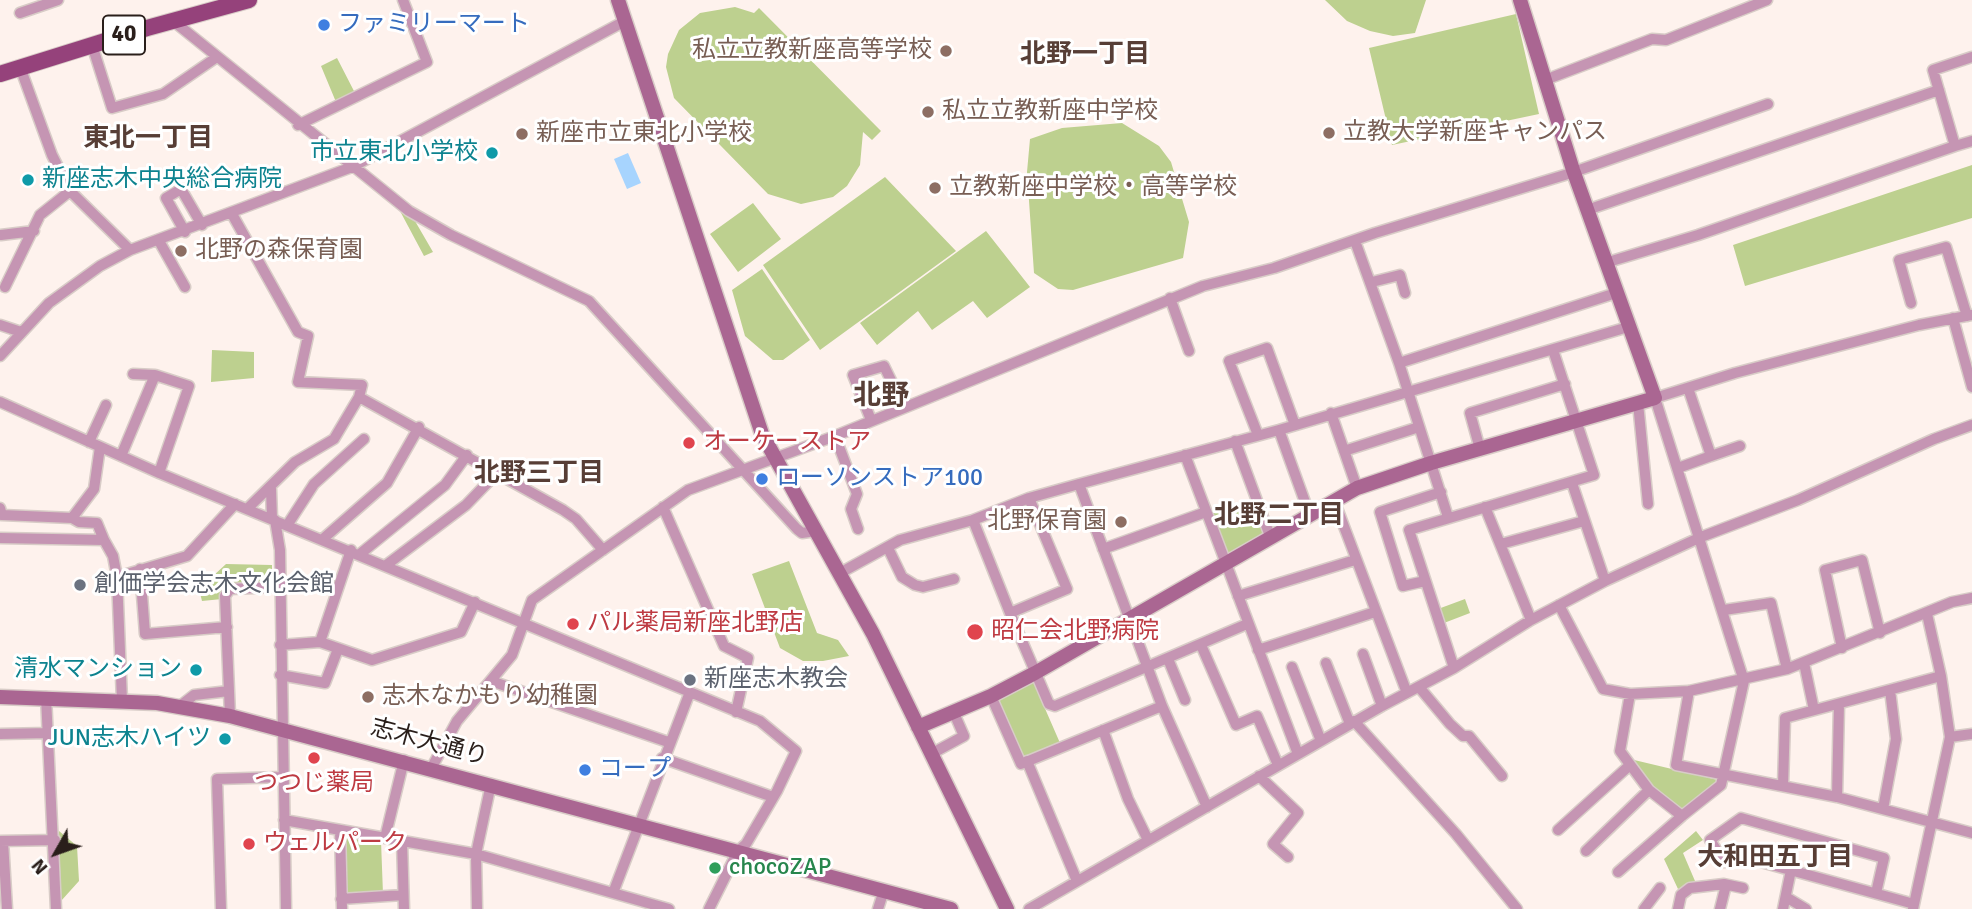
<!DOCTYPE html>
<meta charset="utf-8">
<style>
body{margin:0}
#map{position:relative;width:1972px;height:909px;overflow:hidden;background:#fef2ed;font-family:Signika,sans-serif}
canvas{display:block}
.north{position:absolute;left:21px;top:818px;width:70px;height:70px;-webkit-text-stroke:5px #fff;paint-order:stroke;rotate:230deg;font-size:19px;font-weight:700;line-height:28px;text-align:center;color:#2a1f1b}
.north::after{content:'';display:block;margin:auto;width:24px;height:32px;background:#2a1f1b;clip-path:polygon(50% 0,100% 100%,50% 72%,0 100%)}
</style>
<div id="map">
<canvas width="1972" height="909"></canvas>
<div class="north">N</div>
</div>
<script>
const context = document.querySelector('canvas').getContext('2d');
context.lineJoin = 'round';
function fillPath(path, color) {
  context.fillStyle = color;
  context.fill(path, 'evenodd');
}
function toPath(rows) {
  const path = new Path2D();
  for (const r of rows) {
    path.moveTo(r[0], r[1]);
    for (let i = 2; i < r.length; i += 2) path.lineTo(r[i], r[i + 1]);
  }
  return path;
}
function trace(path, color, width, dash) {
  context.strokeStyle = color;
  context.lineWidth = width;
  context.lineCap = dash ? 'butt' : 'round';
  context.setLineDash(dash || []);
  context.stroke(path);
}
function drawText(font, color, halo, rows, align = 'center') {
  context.font = font + ' Signika,"Noto Sans JP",sans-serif';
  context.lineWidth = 6;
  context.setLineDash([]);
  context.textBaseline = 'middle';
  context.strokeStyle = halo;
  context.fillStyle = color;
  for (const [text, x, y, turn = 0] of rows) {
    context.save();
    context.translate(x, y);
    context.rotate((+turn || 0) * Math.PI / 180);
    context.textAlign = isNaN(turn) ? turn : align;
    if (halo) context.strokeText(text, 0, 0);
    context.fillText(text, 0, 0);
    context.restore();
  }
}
fillPath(toPath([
 [1325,0,1426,0,1415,33,1393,36,1370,31,1347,21],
 [735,7,754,13,759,8,881,131,872,140,863,132,860,165,847,186,833,197,801,204,768,194,674,98,666,67,668,54,679,30,700,13],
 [1516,14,1539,114,1392,145,1369,48],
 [337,58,355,93,336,102,321,66],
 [1122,123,1159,146,1171,162,1189,222,1183,258,1073,290,1058,289,1034,273,1027,172,1030,139,1062,128],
 [1972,165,1972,218,1745,286,1733,245],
 [885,177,956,251,820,350,763,265],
 [753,203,781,239,738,272,710,234],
 [400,211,415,221,433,252,424,256],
 [986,231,1030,287,987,318,973,301,932,330,918,311,877,345,860,323],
 [762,269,810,340,783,360,773,360,745,336,732,290],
 [212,350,254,352,254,378,211,382],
 [1253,499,1267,534,1226,557,1211,514],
 [789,561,817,633,838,640,849,656,823,661,803,661,780,648,752,574],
 [226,564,272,565,272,581,269,584,230,586,222,599,202,601,199,589],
 [1465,599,1470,613,1444,623,1438,609],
 [1033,681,1060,743,1021,759,996,700],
 [1630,759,1718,780,1715,787,1682,811,1662,798],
 [59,831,77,846,79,881,61,901],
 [1696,831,1703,840,1683,853,1695,881,1678,889,1664,859],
 [345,835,381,841,383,894,345,896,343,838]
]), '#bdd08f');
fillPath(toPath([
 [628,153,641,183,627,189,614,159]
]), '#a7d4fe');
const street = toPath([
 [20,13,58,0],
 [172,20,409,211,451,235,589,301,797,529,802,533,816,531],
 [92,45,112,108,163,94,217,57],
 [20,67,52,155,70,191,130,250],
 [1545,80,1652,39,1666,40,1767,0],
 [298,125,427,62,403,0],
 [1955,146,1972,141],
 [1587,210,1939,90],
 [232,214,298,332,308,336,298,382,362,385,359,397],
 [185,232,166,198,181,189,202,225],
 [1,235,34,231],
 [159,241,185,287],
 [1355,241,1399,363,1448,517],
 [1605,263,1698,235,1955,146,1933,70,1972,57],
 [1372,282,1400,275,1405,293],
 [5,287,40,215,70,191],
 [1170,298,1189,351],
 [1911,303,1899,260,1946,247,1967,316],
 [1953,318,1972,387],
 [0,325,21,332],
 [0,356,49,303,100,266,130,250,352,167,625,21],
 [1399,363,1616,293],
 [133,374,155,375],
 [0,402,159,473,760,721,796,751,777,791,746,844,738,851,709,909],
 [1638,403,1648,504],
 [1331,413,1357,488],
 [871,420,853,375,884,366,904,407],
 [1279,430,1309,513],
 [1258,435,1229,361,1267,348,1295,425],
 [835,436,857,494,851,509,858,529],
 [1235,441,1270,536],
 [89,442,106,405],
 [100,447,94,489,72,518,79,522,97,523,104,540],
 [1480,449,1470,413,1565,384],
 [1344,451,1419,427],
 [1185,455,1298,754],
 [121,456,155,375,189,386,159,473],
 [1711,456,1740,446],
 [1678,468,1711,456,1688,388],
 [1572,483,1605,581],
 [1079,484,1029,498,1067,589,1010,613,1049,704,1055,706,1247,624],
 [271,489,272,519],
 [1334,500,1407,693],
 [663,507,724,646,748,658,736,712],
 [1485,507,1531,620],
 [0,508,2,515,72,518],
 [247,509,295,462,334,439,359,397,563,510,576,519,603,550],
 [275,520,280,550,286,909],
 [288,524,314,484,364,439],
 [0,538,104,540,113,556,117,577,122,701],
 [324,538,387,483,419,427],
 [1501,544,1584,521],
 [888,548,902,577,915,585,923,587,954,579],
 [1103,549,1206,512],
 [360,554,445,485,467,455],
 [385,566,466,505,496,474],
 [140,569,145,634,227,627],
 [840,573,900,540,973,520],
 [117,577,187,556,235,504],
 [1425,581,1403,586,1380,512,1441,492],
 [1238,596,1355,560],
 [1559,605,1603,689,1630,694,1689,691,1787,669,1952,602,1972,598],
 [1724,610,1771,603,1787,669],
 [1010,613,973,520,1029,498],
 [320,642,351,550],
 [280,645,320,642,372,660,461,632,475,602],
 [1201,645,1236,725,1257,716,1278,765],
 [1842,648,1825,570,1862,560,1880,633],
 [1258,650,1375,612],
 [1363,654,1382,706],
 [1168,659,1185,700],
 [1326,663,1350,724],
 [1804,663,1814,710],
 [1292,667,1321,741],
 [1454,668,1409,530,1594,475,1553,350],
 [280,675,325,683,338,649],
 [491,681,668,742],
 [1419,687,1450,724,1463,736,1469,736,1502,776],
 [229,691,230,716],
 [1689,691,1676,765,1837,797,1972,833],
 [1630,694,1620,751,1649,790,1682,816,1721,785,1744,681,1655,398,1735,373,1919,325,1972,315],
 [991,696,1021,764,1162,706],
 [46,697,56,909],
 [180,706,194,695,229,691,225,596,230,589,278,587],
 [1354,721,1456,834,1517,909],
 [1103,730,1128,799,1148,840],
 [0,734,48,733],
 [1950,737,1972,734],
 [931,754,964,736,954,713],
 [662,758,773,797],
 [1027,761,1077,881],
 [432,767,457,721,512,655,532,600,688,490,835,436,1203,286,1274,268,1375,233,1568,174,1768,104],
 [1259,776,1298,813,1273,844,1288,857],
 [1783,786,1785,718,1941,676],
 [1837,797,1839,704],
 [1207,807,1162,706,1079,484,1279,430,1628,327],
 [1883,809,1896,739,1890,690],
 [284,820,476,854,669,909],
 [340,830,342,909],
 [1558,830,1630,765],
 [385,838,404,760],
 [0,841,55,840],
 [3,841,7,909],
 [402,841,404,909],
 [1586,851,1649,790],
 [1618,872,1682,816],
 [613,893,690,692],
 [1876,893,1884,858,1741,818,1710,840,1724,862,1750,859,1914,904],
 [1786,897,1806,909],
 [341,899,403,895],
 [221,909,217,779,283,777],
 [477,909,476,854,491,784],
 [878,909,884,890],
 [1029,909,1382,706,1454,668,1531,620,1605,581,1701,537,1798,500,1934,439,1972,425],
 [1644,909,1660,888],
 [1678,909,1681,895,1690,888,1724,884,1743,888],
 [1720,909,1726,885],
 [1783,909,1791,870],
 [1913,909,1950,737,1941,676,1927,614]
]);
const secondary = toPath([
 [618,0,762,434,873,634,1007,909],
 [0,697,157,703,230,716,951,909],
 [918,727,991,696,1035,673,1357,488,1431,463,1655,398,1573,170,1520,0]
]);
const primary = toPath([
 [0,74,147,28,249,0]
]);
trace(street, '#d8ccc7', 13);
trace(secondary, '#d8ccc7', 17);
trace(primary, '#d8ccc7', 18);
trace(street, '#c595b3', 10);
trace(secondary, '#aa6692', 14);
trace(primary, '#95427b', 16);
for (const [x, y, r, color] of [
 [324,25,7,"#3f7fe0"],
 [946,51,7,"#8d6e63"],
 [928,112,7,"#8d6e63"],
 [1329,133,7,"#8d6e63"],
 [522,134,7,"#8d6e63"],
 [492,153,7,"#0f9aa8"],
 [28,180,7,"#0f9aa8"],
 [935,188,7,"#8d6e63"],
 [181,251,7,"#8d6e63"],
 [689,443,7,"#e0444e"],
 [762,479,7,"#3f7fe0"],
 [1121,522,7,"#8d6e63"],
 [80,585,7,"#6b7280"],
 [573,624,7,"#e0444e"],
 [975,632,9,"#e0444e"],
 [196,670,7,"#0f9aa8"],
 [690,680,7,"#6b7280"],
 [368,697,7,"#8d6e63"],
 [225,739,7,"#0f9aa8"],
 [314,758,7,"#e0444e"],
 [585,770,7,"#3f7fe0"],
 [249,844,7,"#e0444e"],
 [715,868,7,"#2e9e5b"]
]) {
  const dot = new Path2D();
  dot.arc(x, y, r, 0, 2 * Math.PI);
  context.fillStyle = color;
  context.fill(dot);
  trace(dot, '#fff', 2.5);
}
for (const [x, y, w] of [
 [124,35,42]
]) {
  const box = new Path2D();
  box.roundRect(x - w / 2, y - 19.5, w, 39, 5);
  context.fillStyle = '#fff';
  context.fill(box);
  trace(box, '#2a1f1b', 2);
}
drawText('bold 23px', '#2a1f1b', null, [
 ["40",124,35]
]);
drawText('24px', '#366cbe', '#fff', [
 ["ファミリーマート",338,25],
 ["ローソンストア100",776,479],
 ["コープ",599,770]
], 'left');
drawText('24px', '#785e54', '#fff', [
 ["私立立教新座高等学校",932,51,"right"],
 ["私立立教新座中学校",942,112],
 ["立教大学新座キャンパス",1343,133],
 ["新座市立東北小学校",536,134],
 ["立教新座中学校・高等学校",949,188],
 ["北野の森保育園",195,251],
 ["北野保育園",1107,522,"right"],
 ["志木なかもり幼稚園",382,697]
], 'left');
drawText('24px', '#0d838f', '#fff', [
 ["市立東北小学校",478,153],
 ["新座志木中央総合病院",42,180,"left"],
 ["清水マンション",182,670],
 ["JUN志木ハイツ",211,739]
], 'right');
drawText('24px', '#be3a42', '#fff', [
 ["オーケーストア",703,443],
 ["パル薬局新座北野店",587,624],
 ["昭仁会北野病院",991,632],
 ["つつじ薬局",314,784,"center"],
 ["ウェルパーク",263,844]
], 'left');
drawText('24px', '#5b616d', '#fff', [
 ["創価学会志木文化会館",94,585],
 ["新座志木教会",704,680]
], 'left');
drawText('24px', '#2a1f1b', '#fff', [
 ["志木大通り",429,743,15]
]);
drawText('24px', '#27864d', '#fff', [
 ["chocoZAP",729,868]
], 'left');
drawText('bold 26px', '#573e36', '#fff', [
 ["北野一丁目",1085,55],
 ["東北一丁目",148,139],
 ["北野三丁目",539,474],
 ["北野二丁目",1279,516],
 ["大和田五丁目",1775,858]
]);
drawText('bold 28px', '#573e36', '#fff', [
 ["北野",881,397]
]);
</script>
